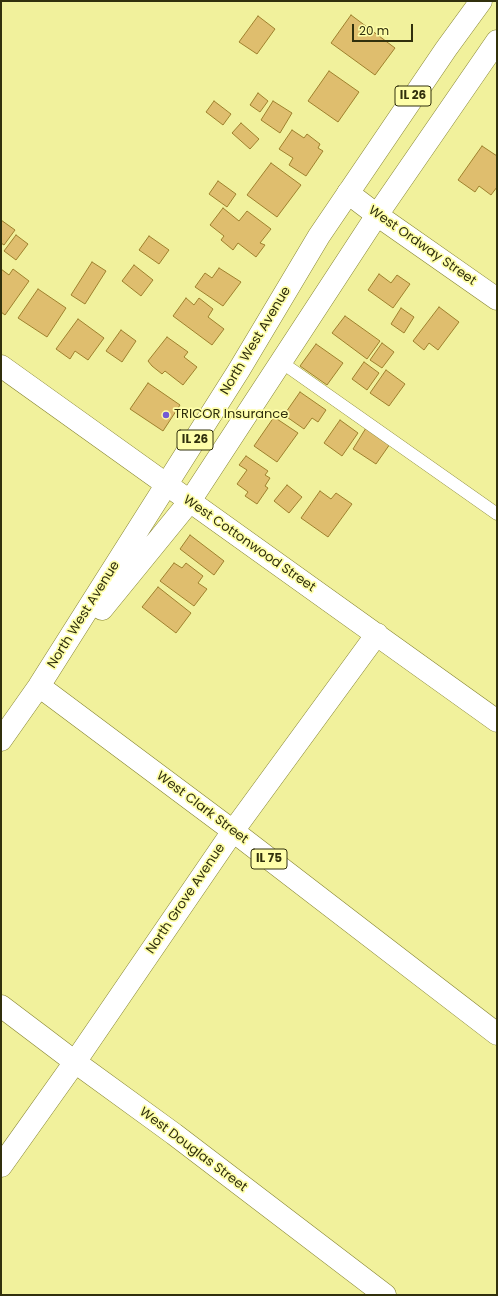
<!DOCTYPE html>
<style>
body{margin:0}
#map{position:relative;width:498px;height:1296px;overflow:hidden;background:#f1f19c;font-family:Poppins,sans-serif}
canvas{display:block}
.frame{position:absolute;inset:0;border:2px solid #31300d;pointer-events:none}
.scale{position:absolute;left:352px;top:24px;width:61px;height:18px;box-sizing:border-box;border:2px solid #31300d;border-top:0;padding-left:5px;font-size:12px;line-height:14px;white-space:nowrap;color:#31300d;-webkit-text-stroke:3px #fefea9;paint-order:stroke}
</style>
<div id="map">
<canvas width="498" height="1296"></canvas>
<div class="frame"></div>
<div class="scale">20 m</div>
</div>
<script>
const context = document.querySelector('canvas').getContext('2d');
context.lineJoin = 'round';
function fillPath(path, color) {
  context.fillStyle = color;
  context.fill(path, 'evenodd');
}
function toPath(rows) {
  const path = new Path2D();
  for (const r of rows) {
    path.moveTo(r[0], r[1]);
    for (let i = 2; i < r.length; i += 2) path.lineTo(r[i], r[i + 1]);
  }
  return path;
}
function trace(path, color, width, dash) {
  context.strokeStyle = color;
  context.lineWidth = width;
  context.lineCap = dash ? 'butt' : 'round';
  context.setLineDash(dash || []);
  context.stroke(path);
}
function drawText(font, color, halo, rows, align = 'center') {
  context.font = font + ' Poppins,sans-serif';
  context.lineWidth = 3.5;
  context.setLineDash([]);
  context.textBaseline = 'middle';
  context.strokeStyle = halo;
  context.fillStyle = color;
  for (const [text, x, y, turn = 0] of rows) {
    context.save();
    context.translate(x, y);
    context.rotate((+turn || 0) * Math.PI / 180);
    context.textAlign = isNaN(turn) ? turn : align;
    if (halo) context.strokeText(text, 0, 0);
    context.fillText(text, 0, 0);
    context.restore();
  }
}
const building = toPath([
 [351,15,395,48,375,75,331,43,351,15],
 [258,16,275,29,257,54,239,42,258,16],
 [329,71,359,92,338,122,308,101,329,71],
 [258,93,268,101,260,112,250,105,258,93],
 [214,101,231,114,223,125,206,112,214,101],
 [273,101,292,113,280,133,261,120,273,101],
 [241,123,259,139,250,149,232,133,241,123],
 [292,130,304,138,307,134,320,144,318,148,323,151,306,176,289,165,293,158,279,149,292,130],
 [482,146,497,156,497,187,491,195,479,186,475,192,458,180,482,146],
 [271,163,301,185,277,217,247,195,271,163],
 [218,181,236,194,227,207,209,194,218,181],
 [223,208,239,221,247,211,271,229,260,243,265,245,256,257,238,243,233,250,221,240,224,236,210,225,223,208],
 [1,220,15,230,4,245,1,243,1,220],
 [16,235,28,244,16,260,4,251,16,235],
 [149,236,169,250,159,264,139,250,149,236],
 [92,262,106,271,85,304,71,295,92,262],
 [134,265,153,280,141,296,122,281,134,265],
 [219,268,241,282,223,306,195,287,205,273,212,278,219,268],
 [1,269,9,275,13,269,29,281,5,315,1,312,1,269],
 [379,274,391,283,397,275,410,284,393,308,368,290,379,274],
 [38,289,66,308,47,337,18,318,38,289],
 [186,298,194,305,199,298,213,309,208,317,224,329,212,345,173,316,186,298],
 [439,307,459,322,438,350,429,343,424,350,413,341,439,307],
 [401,308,414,317,404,333,391,324,401,308],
 [345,316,380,341,367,359,332,333,345,316],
 [78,319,104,338,88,360,75,351,70,359,56,349,78,319],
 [121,330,136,341,122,362,106,351,121,330],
 [167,337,188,352,184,357,197,367,183,385,165,371,162,374,152,366,148,361,167,337],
 [382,343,394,352,382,368,370,360,382,343],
 [316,344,343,363,327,385,300,366,316,344],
 [364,362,379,373,367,390,352,379,364,362],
 [386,370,405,384,389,406,370,393,386,370],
 [148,383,180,405,163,431,130,409,148,383],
 [300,392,326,410,318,422,312,418,304,429,284,415,300,392],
 [274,417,298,433,277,462,254,446,274,417],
 [340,420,358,433,342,456,324,443,340,420],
 [366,428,390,444,376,464,353,449,366,428],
 [246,456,268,471,265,475,270,478,265,486,268,488,257,504,245,496,248,492,237,484,247,470,239,465,246,456],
 [287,485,302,497,289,513,274,501,287,485],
 [320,491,331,499,336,493,352,504,328,537,301,518,320,491],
 [190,535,224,561,214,575,180,549,190,535],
 [174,563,182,568,186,563,203,576,198,583,207,589,194,606,160,581,174,563],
 [158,587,191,613,176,633,142,607,158,587]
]);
fillPath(building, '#dfbe6e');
trace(building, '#9e802d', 1);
const service = toPath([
 [281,362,497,514]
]);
const minor = toPath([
 [348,193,377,215,497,299],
 [1,366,497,721],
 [1,1166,75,1062,233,831,377,634]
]);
const primary = toPath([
 [102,609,190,501,377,215,497,41],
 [39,686,233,831,497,1034],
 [1,740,39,686,239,370,319,236,446,49,481,1],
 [1,1006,75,1062,174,1134,385,1295]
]);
trace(service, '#868430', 13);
trace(minor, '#868430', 23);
trace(primary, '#868430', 23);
trace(service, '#fff', 12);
trace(minor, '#fff', 22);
trace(primary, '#fff', 22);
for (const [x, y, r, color] of [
 [166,415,4,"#725bd5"]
]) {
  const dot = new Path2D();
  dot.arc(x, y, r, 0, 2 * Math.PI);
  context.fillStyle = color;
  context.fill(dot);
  trace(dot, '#fefea9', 1.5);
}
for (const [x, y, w] of [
 [413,96,36],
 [195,440,36],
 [269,859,36]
]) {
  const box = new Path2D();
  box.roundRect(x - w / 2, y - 10, w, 20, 3);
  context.fillStyle = '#fefea9';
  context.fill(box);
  trace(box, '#31300d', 1);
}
drawText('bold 12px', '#31300d', null, [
 ["IL 26",413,96],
 ["IL 26",195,440],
 ["IL 75",269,859]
]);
drawText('13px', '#31300d', '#fefea9', [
 ["West Ordway Street",422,246,35],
 ["North West Avenue",256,341,-59],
 ["West Cottonwood Street",249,544,35],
 ["North West Avenue",84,615,-58],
 ["West Clark Street",202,808,37],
 ["North Grove Avenue",186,899,-56],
 ["West Douglas Street",193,1150,37]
]);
drawText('13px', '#31300d', '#fefea9', [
 ["TRICOR Insurance",174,415]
], 'left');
</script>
